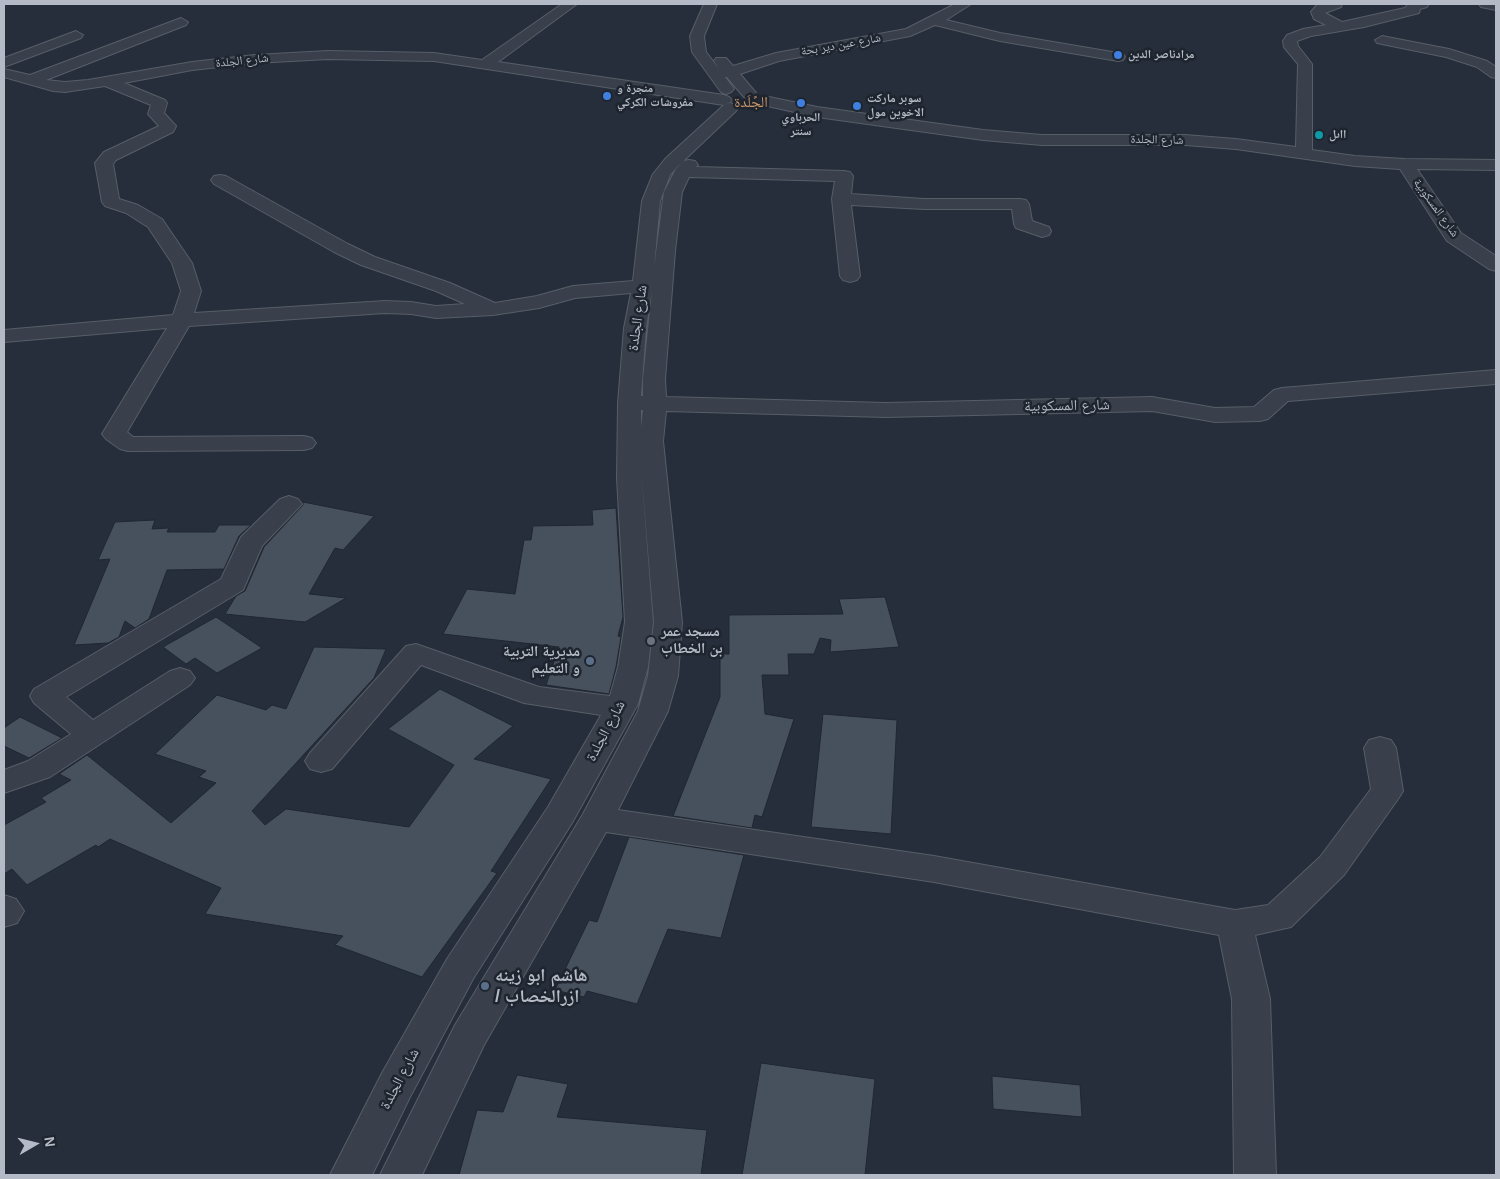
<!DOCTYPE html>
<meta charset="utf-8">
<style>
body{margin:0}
#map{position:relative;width:1500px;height:1179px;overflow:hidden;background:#252e3a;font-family:Arial,sans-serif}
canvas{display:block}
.frame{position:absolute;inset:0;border:5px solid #b4bbc6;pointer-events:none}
.north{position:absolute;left:10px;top:1119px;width:50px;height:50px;-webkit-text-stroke:4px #1e252f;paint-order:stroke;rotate:82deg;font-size:14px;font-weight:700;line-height:20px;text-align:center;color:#b4bbc6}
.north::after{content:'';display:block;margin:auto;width:18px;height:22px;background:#b4bbc6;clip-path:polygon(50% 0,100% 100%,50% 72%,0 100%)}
</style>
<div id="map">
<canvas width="1500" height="1179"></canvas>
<div class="frame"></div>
<div class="north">N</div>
</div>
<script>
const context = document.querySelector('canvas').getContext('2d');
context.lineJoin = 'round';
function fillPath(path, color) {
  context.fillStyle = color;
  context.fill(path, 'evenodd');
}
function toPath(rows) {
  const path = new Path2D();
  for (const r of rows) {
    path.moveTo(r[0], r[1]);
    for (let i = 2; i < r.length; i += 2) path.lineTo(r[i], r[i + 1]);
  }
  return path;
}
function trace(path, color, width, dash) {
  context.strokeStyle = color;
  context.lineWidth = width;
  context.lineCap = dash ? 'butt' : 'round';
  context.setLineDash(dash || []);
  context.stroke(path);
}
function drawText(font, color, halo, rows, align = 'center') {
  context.font = font + ' Arial,"Noto Naskh Arabic",sans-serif';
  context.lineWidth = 5;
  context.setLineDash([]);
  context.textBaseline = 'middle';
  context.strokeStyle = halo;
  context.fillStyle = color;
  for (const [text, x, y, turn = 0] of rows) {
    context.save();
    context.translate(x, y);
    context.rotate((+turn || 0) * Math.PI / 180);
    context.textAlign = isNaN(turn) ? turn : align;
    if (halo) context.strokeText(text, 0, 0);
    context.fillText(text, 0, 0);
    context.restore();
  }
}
const building = toPath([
 [303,502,374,516,343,550,335,548,309,594,346,598,305,622,225,614,236,596,245,591,264,547,303,505,303,502],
 [616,508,623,617,618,636,621,637,616,667,609,694,546,685,559,647,443,634,467,589,515,594,524,540,531,540,533,526,593,525,592,510,616,508],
 [155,520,152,529,169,528,167,532,215,532,219,525,251,525,239,536,224,569,167,570,149,619,135,628,125,621,119,637,108,643,74,645,110,559,98,560,115,522,155,520],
 [885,597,899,647,830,652,831,640,820,638,814,654,788,654,789,675,762,675,765,714,794,719,762,817,755,815,752,828,673,816,720,697,720,654,729,654,729,615,843,614,839,599,885,597],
 [216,617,262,648,217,673,195,658,186,664,163,647,216,617],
 [314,647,386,649,374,678,252,811,265,825,286,809,409,827,454,765,388,729,440,689,513,726,474,759,551,779,491,871,497,873,422,977,335,945,343,936,205,914,221,888,110,839,98,847,96,845,27,885,12,869,4,874,4,825,46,802,41,798,71,780,59,774,87,755,171,823,216,783,199,777,206,771,155,754,217,695,266,710,272,705,286,709,314,647],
 [823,714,897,720,891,834,811,827,823,714],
 [20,717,62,738,29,758,4,746,4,728,20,717],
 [629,837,744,855,721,938,668,929,637,1004,587,991,584,997,555,990,589,920,597,922,629,837],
 [761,1063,875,1079,865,1175,742,1175,761,1063],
 [517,1075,568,1084,557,1117,707,1130,701,1175,459,1175,477,1110,503,1112,517,1075],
 [992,1076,1080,1085,1082,1117,993,1109,992,1076]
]);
fillPath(building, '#47515e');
trace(building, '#202731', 1);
const minor = toPath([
 [562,4,577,4,498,62,724,95,729,97,732,100,729,103,724,105,434,61,328,59,255,63,192,70,124,83,165,100,167,103,164,113,176,126,173,132,116,160,113,164,119,199,138,205,162,219,192,263,201,291,194,313,385,301,411,302,436,306,465,304,436,291,361,265,334,252,214,184,211,180,214,176,220,175,226,176,348,244,375,257,450,283,495,303,537,296,573,286,633,281,642,201,653,174,665,159,724,105,730,103,736,105,738,108,736,111,677,167,670,175,660,201,654,268,664,192,676,169,683,161,689,160,695,161,698,165,696,167,844,171,850,172,853,176,851,194,924,199,1020,199,1026,200,1029,204,1032,221,1049,227,1051,231,1049,235,1042,237,1016,228,1014,224,1012,209,924,209,851,205,860,276,857,280,850,282,843,280,840,276,832,199,835,181,689,177,682,192,675,251,665,379,666,397,886,403,1152,397,1215,408,1254,407,1274,390,1282,388,1496,370,1496,384,1288,401,1268,419,1260,421,1215,422,1152,411,886,417,666,411,663,441,682,622,678,676,668,711,618,810,934,856,1235,910,1268,905,1320,857,1371,789,1364,748,1369,740,1380,737,1391,740,1396,748,1403,791,1398,799,1344,875,1291,927,1255,935,1270,999,1276,1175,1234,1175,1232,999,1219,935,934,882,606,832,484,1045,422,1175,380,1175,455,1025,583,814,638,711,648,676,654,622,641,468,653,622,648,667,638,704,572,823,473,979,410,1097,372,1175,330,1175,382,1073,447,959,548,807,601,715,524,703,421,665,332,769,321,772,310,769,305,761,310,753,406,646,416,644,539,687,610,696,618,667,625,622,617,478,618,403,624,328,631,293,575,298,539,308,493,315,436,318,411,314,385,313,189,326,127,432,133,437,304,436,312,438,316,443,312,448,304,450,128,451,120,449,106,439,102,434,167,328,4,342,4,330,173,315,181,291,172,263,148,227,126,213,105,206,102,202,95,163,104,152,159,126,148,114,151,105,105,86,65,92,53,91,4,77,4,69,30,75,181,18,188,22,186,25,46,80,65,82,88,80,192,62,255,55,328,51,434,53,482,60,562,4],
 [652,290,643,379,643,396,641,396,646,328,652,290],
 [641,410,643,410,641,427,641,410],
 [704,4,717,4,704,36,706,52,719,69,714,61,716,58,726,58,733,66,776,53,906,29,955,4,971,4,946,20,1000,33,1118,53,1123,54,1125,57,1123,60,1118,61,1000,41,935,25,910,36,779,61,740,74,757,94,754,97,749,99,744,97,727,77,725,77,734,89,731,92,726,94,721,92,692,52,690,36,704,4],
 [1322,4,1342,4,1341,7,1325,13,1342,22,1405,8,1408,4,1429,4,1427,7,1420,9,1419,13,1364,27,1311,36,1297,41,1298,46,1312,64,1312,150,1355,156,1405,159,1496,160,1496,170,1417,169,1461,233,1496,256,1496,271,1489,269,1447,241,1400,169,1355,166,1236,149,1185,145,1042,145,983,140,817,117,763,105,761,102,763,99,769,97,817,107,983,130,1042,135,1185,135,1236,139,1296,147,1298,64,1284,47,1283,41,1287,35,1303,29,1326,25,1314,19,1311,12,1317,5,1322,4],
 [1479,4,1496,4,1496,10,1481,7,1479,4],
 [76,31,83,35,81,38,4,67,4,58,76,31],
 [1382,36,1449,49,1487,61,1496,67,1496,78,1491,77,1477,67,1446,57,1377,43,1375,40,1382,36],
 [289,496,298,499,302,504,262,546,243,590,66,697,93,720,170,671,180,668,190,671,195,678,190,685,50,777,4,793,4,770,28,761,71,734,34,703,30,696,34,689,221,579,241,537,280,499,289,496],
 [4,895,16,899,24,911,17,923,4,927,4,895]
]);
trace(minor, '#575e68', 2);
fillPath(minor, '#39404b');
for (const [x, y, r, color] of [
 [1118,55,5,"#3f7fe0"],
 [607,96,5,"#3f7fe0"],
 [801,103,5,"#3f7fe0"],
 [857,106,5,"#3f7fe0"],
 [1319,135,5,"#0f9aa8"],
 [651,641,5,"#6b7280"],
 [590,661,5,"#5c6f8a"],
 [485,986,5,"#5c6f8a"]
]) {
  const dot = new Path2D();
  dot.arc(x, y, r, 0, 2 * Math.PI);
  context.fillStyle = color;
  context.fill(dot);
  trace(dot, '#1e252f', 2);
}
drawText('12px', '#b4bbc6', '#1e252f', [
 ["شارع عين دير بحة",841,45,-10],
 ["شارع الجلدة",242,61,-6],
 ["شارع الجلدة",1157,140,1],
 ["شارع المسكوبية",1436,208,54]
]);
drawText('bold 12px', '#b4bbc6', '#1e252f', [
 ["مرادناصر الدين",1128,55],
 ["منجرة و",617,89],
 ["مفروشات الكركي",617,103],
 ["سوبر ماركت",867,99],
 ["الاخوين مول",867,113],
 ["الحرباوي",801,118,"center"],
 ["سنتر",801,132,"center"],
 ["ااىل",1329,135]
], 'left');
drawText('15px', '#ca966b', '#1e252f', [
 ["الجًلَدة",751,103]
]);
drawText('15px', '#b4bbc6', '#1e252f', [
 ["شارع الجلدة",638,318,-82],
 ["شارع المسكوبية",1067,406,-1],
 ["شارع الجلدة",606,731,-62],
 ["شارع الجلدة",400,1079,-62]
]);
drawText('bold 15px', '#b4bbc6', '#1e252f', [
 ["مسجد عمر",661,632],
 ["بن الخطاب",661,649],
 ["مديرية التربية",580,652,"right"],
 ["و التعليم",580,669,"right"]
], 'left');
drawText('bold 18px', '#b4bbc6', '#1e252f', [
 ["هاشم ابو زينه",495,976],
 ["/ ازرالخصاب",495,997]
], 'left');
</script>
